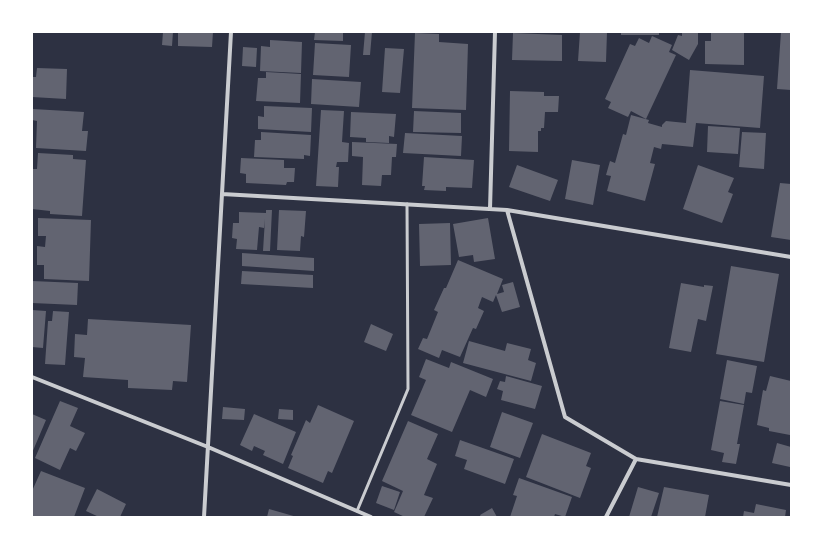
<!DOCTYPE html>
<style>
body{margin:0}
#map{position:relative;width:823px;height:549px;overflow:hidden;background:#2d3142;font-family:Cabin,sans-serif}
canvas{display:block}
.frame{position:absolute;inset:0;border:33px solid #fff;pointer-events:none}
</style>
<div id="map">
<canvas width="823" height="549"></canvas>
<div class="frame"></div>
</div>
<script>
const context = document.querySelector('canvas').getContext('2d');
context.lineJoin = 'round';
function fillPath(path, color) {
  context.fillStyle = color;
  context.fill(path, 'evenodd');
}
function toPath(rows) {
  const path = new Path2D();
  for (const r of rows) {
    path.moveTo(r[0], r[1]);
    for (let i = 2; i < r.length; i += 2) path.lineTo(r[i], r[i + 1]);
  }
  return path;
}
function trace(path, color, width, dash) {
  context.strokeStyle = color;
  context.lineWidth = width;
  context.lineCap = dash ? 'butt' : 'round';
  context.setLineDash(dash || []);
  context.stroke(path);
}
fillPath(toPath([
 [163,32,173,32,172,46,162,45],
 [178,32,213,32,212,47,178,46],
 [315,32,343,32,343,41,314,40],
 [365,32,372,32,370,55,363,55],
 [580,32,607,32,606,62,578,61],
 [621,32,659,32,659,35,621,35],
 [682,32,698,32,698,44,689,60,672,50,678,35,682,36],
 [711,32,744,32,744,65,705,64,705,41,711,41],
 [781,32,791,32,791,90,777,89],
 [415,33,439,34,439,42,468,44,466,110,412,108],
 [513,33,562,35,562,61,512,60],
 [652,36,672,45,669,52,676,55,646,119,631,111,628,117,608,108,611,102,605,99,630,44,635,46,639,38,649,43],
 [270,40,302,42,301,73,260,71,261,46,270,47],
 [315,43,351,45,349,77,313,75],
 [243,47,257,48,256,67,242,66],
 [385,48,404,49,400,93,382,92],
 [37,68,67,69,66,99,32,97,32,77,36,77],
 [690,70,764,76,760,128,696,123,693,147,662,144,661,149,654,147,650,163,655,164,645,201,607,191,611,176,606,175,610,161,615,163,623,134,626,135,631,115,649,120,648,123,662,127,662,125,666,121,686,123],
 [266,72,301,74,300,103,256,101,258,78,266,78],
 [312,79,361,82,359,107,311,104],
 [510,91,544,92,544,96,559,96,558,112,545,112,544,128,541,128,541,131,538,131,538,152,509,151],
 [264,106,312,108,311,132,258,129,258,116,264,117],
 [33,109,84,112,82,131,88,131,86,151,36,148,37,121,32,120],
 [321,110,344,111,342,142,349,143,348,162,337,162,336,167,339,167,338,187,316,186],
 [414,111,461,113,461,133,413,132],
 [351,112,396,114,394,137,389,136,389,143,366,142,366,138,350,137],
 [708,126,740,128,738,154,707,152],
 [261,132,311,135,310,156,304,155,304,159,254,157,255,140,261,140],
 [742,132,766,133,764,169,739,167],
 [405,133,462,136,461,156,403,153],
 [352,142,397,144,396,157,392,157,391,175,382,175,381,186,362,185,363,157,352,156],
 [38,153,73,155,73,159,86,160,82,216,50,214,50,211,32,209,33,169,37,169],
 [424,157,474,160,472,188,446,187,446,191,424,190,425,186,422,186],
 [241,158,284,160,284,168,295,168,294,182,287,182,286,185,246,183,246,174,240,173],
 [572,160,600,165,593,205,565,199],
 [517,165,558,180,550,201,509,187],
 [698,165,734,178,728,192,733,194,722,223,683,209],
 [780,183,791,184,791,240,771,237],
 [266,210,272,210,270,251,263,251,265,219,264,228,259,227,257,250,236,249,237,239,232,238,233,223,239,223,239,212,266,213],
 [279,210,306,211,304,237,301,236,300,251,277,250],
 [38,218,91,220,89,281,44,279,44,265,37,265,37,246,45,247,46,236,38,236],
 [488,218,495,259,474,262,473,255,459,257,453,224],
 [450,223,451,265,420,266,419,224],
 [242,253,314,258,314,271,242,266],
 [458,260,503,279,497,294,504,292,502,285,513,282,520,307,502,312,496,295,493,302,482,297,478,308,484,311,476,329,473,328,460,357,442,350,439,358,418,349,423,338,427,339,438,312,434,310,444,288,446,288],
 [731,266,779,274,764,362,716,354],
 [242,271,313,275,313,288,241,284],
 [32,281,78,283,77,305,32,303],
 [681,283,704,287,704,285,713,286,706,321,698,319,691,352,669,348],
 [32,310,46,311,43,348,32,347],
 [53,311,69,312,65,365,45,364,48,321,52,321],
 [88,319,191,325,187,382,173,381,172,390,128,388,128,380,83,377,85,358,74,357,75,334,87,335],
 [371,324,393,334,386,351,364,342],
 [469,341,505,351,507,343,531,349,528,360,536,363,531,381,463,363],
 [426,359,449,368,451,362,493,379,486,397,470,390,452,432,411,415,426,380,419,377],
 [727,360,757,366,752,393,746,392,744,404,720,399],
 [506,376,542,386,535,409,501,400,503,391,497,389,500,381,505,382],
 [770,376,791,381,791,429,790,435,769,431,769,428,757,425,763,390,766,391],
 [60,401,78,408,70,426,85,433,76,451,70,448,60,470,35,458],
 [720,401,744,405,737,444,740,444,736,464,722,462,724,453,711,450],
 [318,405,354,421,332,473,328,471,323,483,288,468,293,456,291,455,306,420,310,423],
 [223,407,245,409,244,420,222,419],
 [279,409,293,410,293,420,278,419],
 [502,412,533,423,520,458,490,447],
 [32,414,46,420,32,453],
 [254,414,296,432,283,464,263,455,265,451,254,446,252,451,240,445],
 [408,421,438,434,427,459,437,464,424,495,433,498,424,517,405,517,394,512,403,491,382,481],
 [542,434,591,453,586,466,591,468,580,498,526,477],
 [460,440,514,459,505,484,464,469,467,460,455,456],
 [777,443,791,447,790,467,772,463],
 [41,471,85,488,74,517,32,517,32,491],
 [519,478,572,497,565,517,555,514,554,517,510,517,517,496,513,495],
 [382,486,400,492,394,510,376,503],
 [638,487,659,493,651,517,629,517],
 [664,487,709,495,705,517,657,517],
 [97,489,126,504,120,517,99,517,86,511],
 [756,504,786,510,785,517,743,517,744,511,754,513],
 [492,508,497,517,481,517,480,515],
 [269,509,297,517,267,517]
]), '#626471');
trace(toPath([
 [357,511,408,389,407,204]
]), '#caccd0', 3);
trace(toPath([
 [222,194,507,210,791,257],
 [490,209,495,32],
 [507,210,565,417,636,459,791,485],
 [32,377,208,447,371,517],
 [204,517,231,32],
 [606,517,636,459]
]), '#caccd0', 4);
</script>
